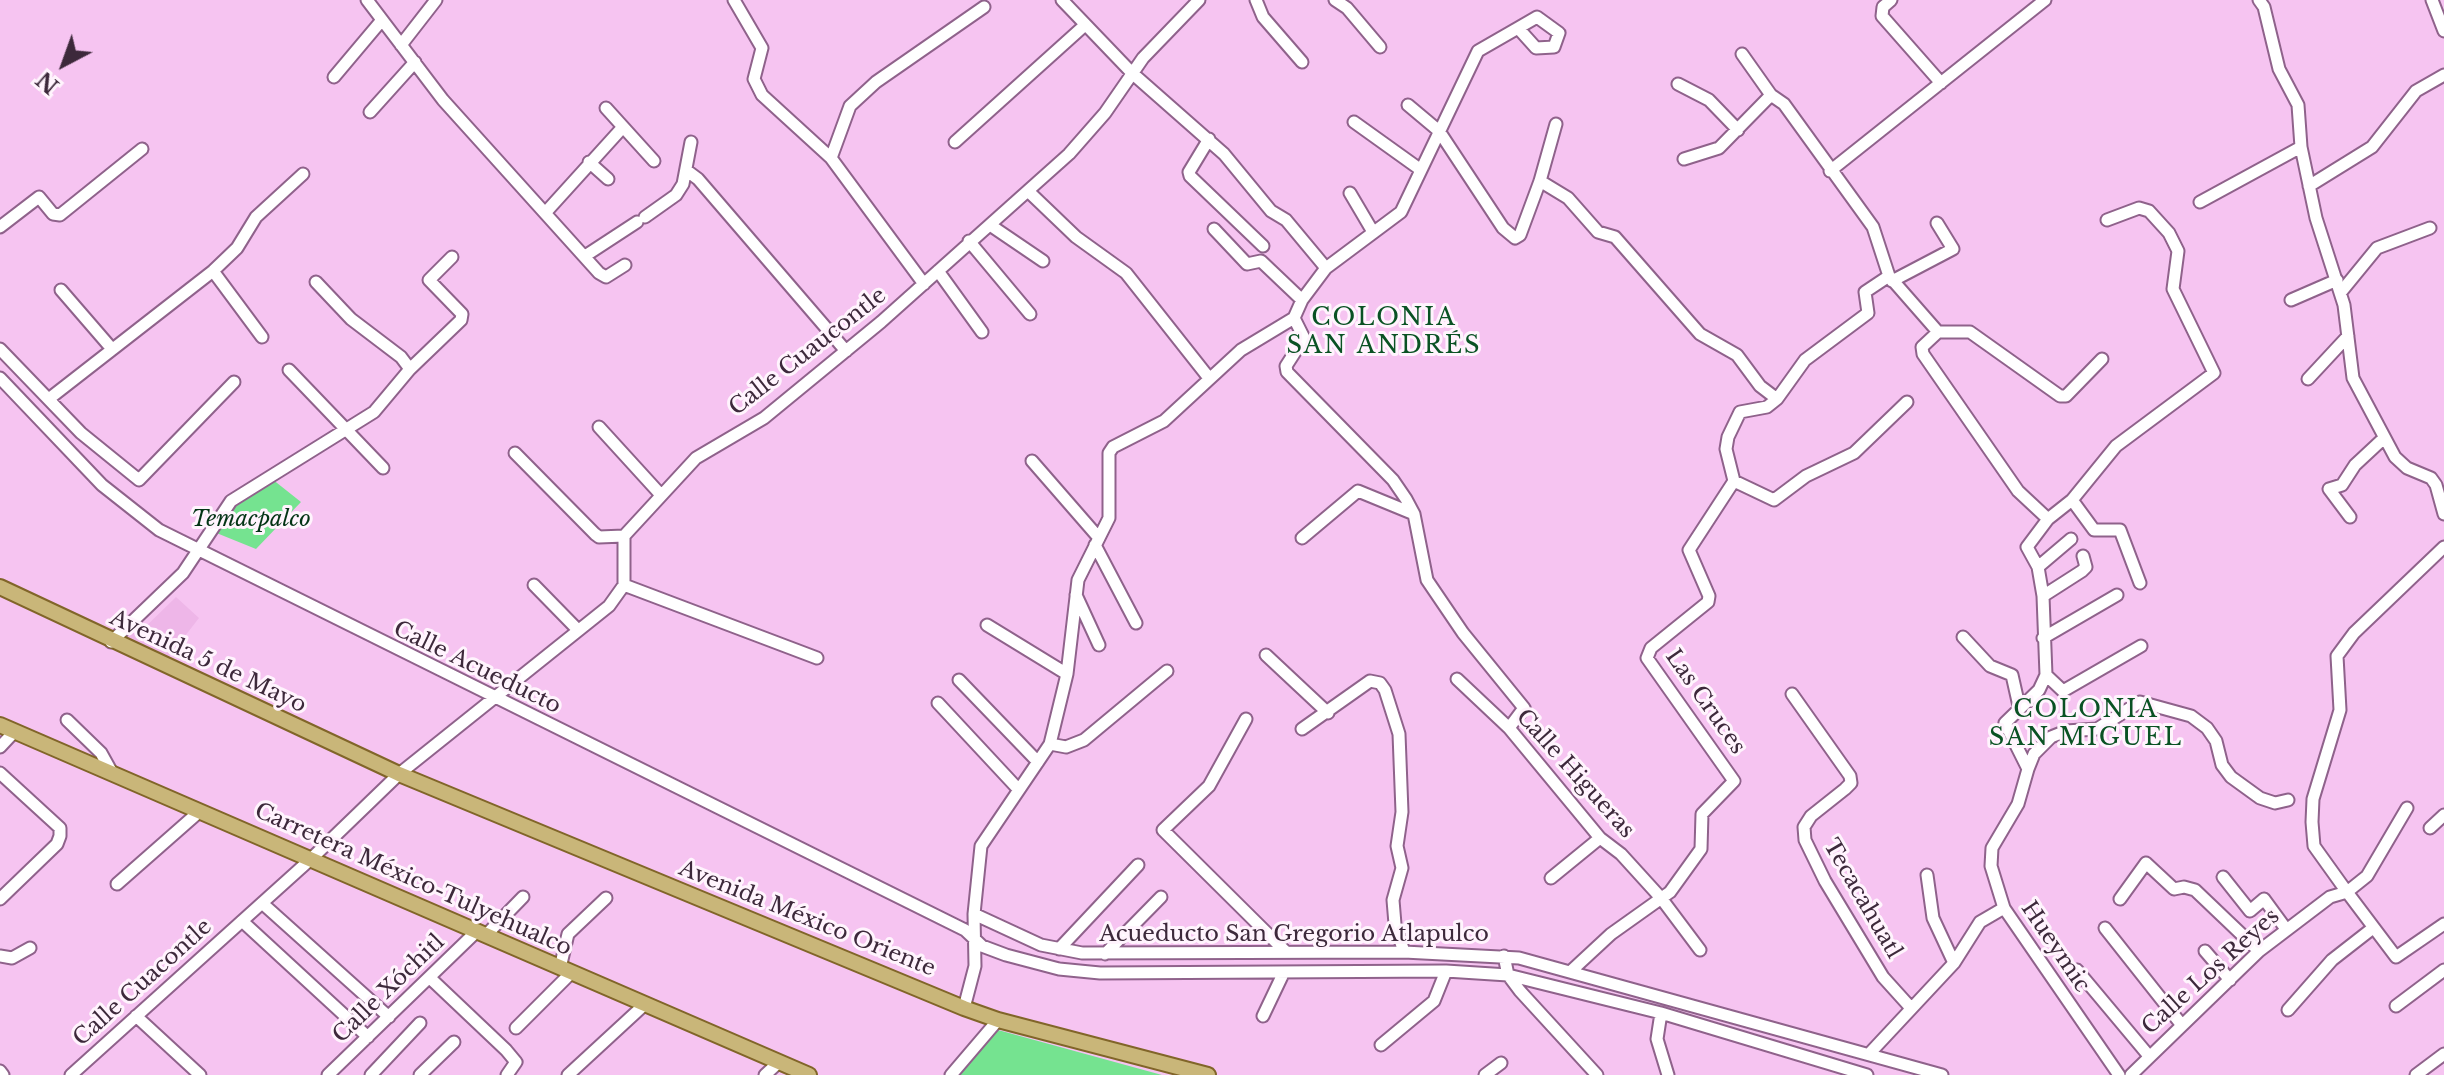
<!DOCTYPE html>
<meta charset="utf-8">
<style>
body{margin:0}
#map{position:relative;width:2444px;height:1075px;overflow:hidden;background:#f6c4f1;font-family:"Libre Baskerville",serif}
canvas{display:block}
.north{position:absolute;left:24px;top:24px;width:80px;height:80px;-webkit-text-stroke:6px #fff4fd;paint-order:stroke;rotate:221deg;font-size:22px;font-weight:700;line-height:32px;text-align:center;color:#3d293b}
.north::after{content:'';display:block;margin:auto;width:28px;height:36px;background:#3d293b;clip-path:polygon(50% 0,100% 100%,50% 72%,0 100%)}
</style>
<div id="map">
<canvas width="2444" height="1075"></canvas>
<div class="north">N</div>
</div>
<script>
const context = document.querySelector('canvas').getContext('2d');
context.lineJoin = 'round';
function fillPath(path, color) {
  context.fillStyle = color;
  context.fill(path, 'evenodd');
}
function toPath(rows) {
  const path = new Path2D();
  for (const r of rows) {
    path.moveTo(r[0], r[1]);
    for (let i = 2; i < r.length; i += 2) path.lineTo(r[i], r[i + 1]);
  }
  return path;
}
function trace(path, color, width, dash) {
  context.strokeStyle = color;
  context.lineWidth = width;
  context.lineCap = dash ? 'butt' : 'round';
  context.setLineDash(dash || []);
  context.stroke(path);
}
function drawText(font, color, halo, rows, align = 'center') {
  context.font = font + ' "Libre Baskerville",serif';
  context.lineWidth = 6;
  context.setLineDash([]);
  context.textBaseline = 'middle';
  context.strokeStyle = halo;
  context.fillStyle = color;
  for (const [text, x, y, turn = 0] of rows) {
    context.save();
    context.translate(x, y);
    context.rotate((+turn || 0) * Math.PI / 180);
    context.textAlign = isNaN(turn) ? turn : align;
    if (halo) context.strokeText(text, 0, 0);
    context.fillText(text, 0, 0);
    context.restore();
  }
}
fillPath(toPath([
 [176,597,199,618,167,659,127,637,130,632,138,634]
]), '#eeb6e8');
fillPath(toPath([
 [272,479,301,502,256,549,214,532,233,504],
 [998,1030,1162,1075,959,1075]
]), '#75e390');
const minor = toPath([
 [367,0,443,100,599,273,606,277,625,265],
 [734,0,762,48,754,79,762,95,831,158,924,284],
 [1062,0,1132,73,1224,154,1271,211,1286,220,1326,268],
 [1256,0,1263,17,1302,62],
 [1335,0,1347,8,1380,47],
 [1891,0,1883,7,1882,16,1941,83],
 [2259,0,2264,7,2279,69,2298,105,2301,147,2316,218,2344,305,2353,378,2395,457,2407,468,2431,478,2436,485,2444,514],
 [2432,0,2444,31],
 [401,45,436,0],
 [1742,54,1771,95,1784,104,1873,227,1889,276,1938,332,1922,347,1923,354,2018,491,2048,519,2027,547,2038,567,2043,596,2046,675,2039,690,2005,723,2028,769,2018,804,1992,848,1991,866,2004,908,2119,1075],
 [334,77,382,20],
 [1678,84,1709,100,1738,130],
 [1408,105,1439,131,1503,228,1515,238,1520,235,1540,181,1556,124],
 [606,108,654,161],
 [370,112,415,62],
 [1354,122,1421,170],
 [1209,139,1189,172,1190,176,1263,246],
 [955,142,1085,25],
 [831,158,850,106,876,82,984,7],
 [1684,159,1719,148,1771,95],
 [589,162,608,179],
 [686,170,698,179,846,351],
 [1830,171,2045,0],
 [1540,181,1568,198,1598,232,1615,237,1700,334,1737,355,1760,386,1777,399],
 [2309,186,2372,147,2416,91,2444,75],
 [1028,191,1076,237,1126,273,1209,378],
 [1350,193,1373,232],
 [2200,202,2301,147],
 [546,212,623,127],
 [645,217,676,195,683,184,691,142],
 [990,225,1043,261],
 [0,227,39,197,53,214,60,215,142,149],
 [1214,229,1247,264,1261,261,1302,300],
 [969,241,1030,314],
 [585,256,637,222],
 [213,271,262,337],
 [938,271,982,332],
 [1892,281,1953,249,1937,223],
 [316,282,351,319,401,357,410,369],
 [61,290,112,349],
 [2341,292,2377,248,2430,228],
 [2291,300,2337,280],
 [1294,318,1304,338,1286,366,1287,372,1393,480,1406,499,1414,514,1427,580,1463,633,1524,708,1509,728],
 [1938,332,1970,332,2060,396,2066,396,2102,359],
 [0,349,81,433,139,480,234,382],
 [289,370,383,468],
 [0,378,102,485,159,530,965,930,982,946,1006,955,1059,969,1100,973,1446,971,1508,975,1661,1013,1867,1075],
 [2308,379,2348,336],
 [50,398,213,271,237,248,256,217,303,174],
 [599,427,661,495],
 [515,453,595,534,599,537,624,536],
 [1032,461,1099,538],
 [1734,481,1774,500,1806,476,1854,453,1907,402],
 [2072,500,2094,530,2120,530,2140,583],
 [2350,517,2329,489,2342,485,2355,465,2384,438],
 [2048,519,2072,500,2116,446,2214,373,2173,289,2178,251,2169,233,2149,211,2139,208,2107,220],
 [1302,538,1358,491,1414,514],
 [1095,545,1136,623],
 [2038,567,2071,539],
 [534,585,578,630],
 [624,585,817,658],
 [1076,595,1099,645],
 [2043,596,2082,571,2086,567,2083,556],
 [987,625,1067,674],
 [1963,637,1990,666,2012,675,2019,706],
 [2043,638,2117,595],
 [111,642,183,573,231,501,374,412,410,369,461,320,462,314,429,280,452,257],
 [1266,655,1328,713],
 [2046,675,2063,691,2141,646],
 [1457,679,1509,728,1600,838,1621,854,1661,898,1700,950],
 [959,680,1038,762],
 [1792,694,1850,776,1851,783,1845,789,1811,816,1804,827,1805,840,1825,881,1883,977,1911,1008],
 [938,703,1019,790],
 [1246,719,1209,786,1163,830,1286,952],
 [67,720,101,753,111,771],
 [1302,729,1370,681,1380,683,1385,690,1399,734,1402,812,1397,846,1402,868,1393,900,1395,924,1404,952],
 [1050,744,1066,747,1084,740,1167,671],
 [0,747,15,731],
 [2028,769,2034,754,2051,737,2066,731,2097,729,2140,702,2191,716,2207,728,2216,741,2222,765,2231,777,2260,798,2275,803,2288,800],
 [0,773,60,828,60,836,57,844,0,899],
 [2407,808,2367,876,2347,892,2396,957,2444,924],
 [2430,828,2444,815],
 [1927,875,1933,918,1954,963],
 [2223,877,2250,911,2264,899,2286,929],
 [1551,878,1600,838],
 [117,884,200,811],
 [2120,899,2146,863,2174,889,2184,887,2195,890,2259,951],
 [262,903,389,1017],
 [974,914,1041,945,1082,953,1404,952,1519,958,1942,1075],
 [242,921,368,1037],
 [2105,928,2181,1024],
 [487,934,523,897],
 [1059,949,1138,865],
 [2205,951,2230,980],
 [1105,954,1161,897],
 [0,956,12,958,30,948],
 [1504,956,1508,975,1520,991,1597,1075],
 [560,968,568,934,606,898],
 [2077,970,2149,1056],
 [1570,972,1611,934,1670,892,1701,849,1702,814,1734,781,1647,658,1651,648,1708,602,1709,596,1689,550,1734,481,1726,449,1728,437,1740,412,1767,407,1777,399,1805,360,1868,313,1865,292,1889,276],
 [430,978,506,1050,516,1062,507,1075],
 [2396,1006,2444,970],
 [964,1008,975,966,974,914,981,846,1050,744,1067,674,1078,580,1109,518,1109,453,1113,447,1164,421,1241,350,1294,318,1302,300,1326,268,1401,212,1478,51,1518,28,1537,17,1559,33,1554,47,1536,48,1518,28],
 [2288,1010,2332,960,2373,928],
 [1661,1013,1657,1039,1668,1075],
 [136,1016,200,1075],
 [1263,1016,1283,974],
 [516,1028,571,973],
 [1381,1045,1434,1001,1446,971],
 [1869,1054,1954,963,1980,922,2004,908],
 [0,1071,3,1075],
 [71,1075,312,858,399,774,609,606,624,585,624,536,696,458,764,418,881,322,1069,154,1105,113,1143,58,1199,0],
 [328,1075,477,931],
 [371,1075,420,1023],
 [420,1075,454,1042],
 [568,1075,644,1005],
 [765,1075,779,1062],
 [951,1075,998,1020],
 [1485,1075,1501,1063],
 [2131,1075,2259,951,2330,897,2347,892,2314,846,2312,822,2313,799,2340,710,2337,656,2354,633,2444,547],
 [2416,1075,2444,1054]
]);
const major = toPath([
 [0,587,399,774,964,1008,998,1020,1208,1075],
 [0,725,809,1075]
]);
trace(minor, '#8f628b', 15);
trace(major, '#816529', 18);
trace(minor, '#fff', 11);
trace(major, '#c9b679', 14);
drawText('22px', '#3d293b', '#fff4fd', [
 ["Calle Cuaucontle",808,352,-38],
 ["Avenida 5 de Mayo",208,662,25],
 ["Calle Acueducto",477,668,26],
 ["Las Cruces",1705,702,55],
 ["Calle Higueras",1575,774,48],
 ["Carretera México-Tulyehualco",413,880,24],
 ["Tecacahuatl",1862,899,60],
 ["Avenida México Oriente",807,919,22],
 ["Acueducto San Gregorio Atlapulco",1294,935],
 ["Hueymic",2055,947,56],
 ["Calle Los Reyes",2211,972,-42],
 ["Calle Cuacontle",143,983,-42],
 ["Calle Xóchitl",389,989,-44]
]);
drawText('italic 22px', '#033415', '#fff4fd', [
 ["Temacpalco",251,520]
]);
context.letterSpacing = '2px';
drawText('24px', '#0a5224', '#fff4fd', [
 ["COLONIA",1384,318],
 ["SAN ANDRÉS",1384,346],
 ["COLONIA",2086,710],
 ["SAN MIGUEL",2086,738]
]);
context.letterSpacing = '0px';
</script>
